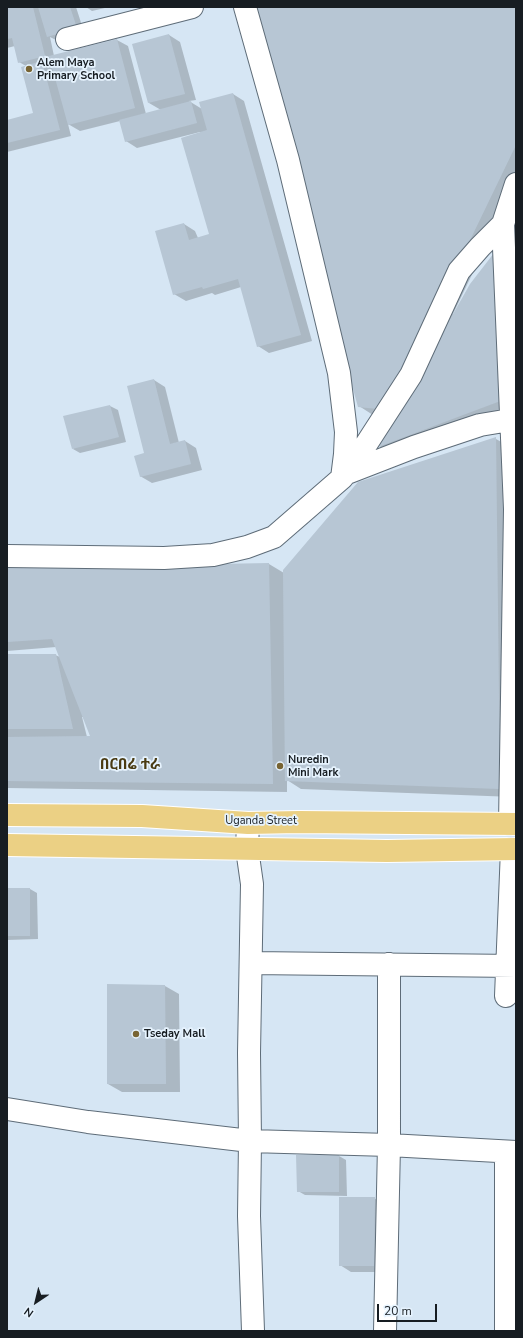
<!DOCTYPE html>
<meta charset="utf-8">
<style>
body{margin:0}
#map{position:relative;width:523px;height:1338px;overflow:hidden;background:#d6e6f4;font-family:"Nunito Sans",sans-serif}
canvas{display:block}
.frame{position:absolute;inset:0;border:8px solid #171d22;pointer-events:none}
.north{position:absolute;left:16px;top:1282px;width:40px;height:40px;-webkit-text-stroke:3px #e6f3fe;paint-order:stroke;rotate:215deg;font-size:11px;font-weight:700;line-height:16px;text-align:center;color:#171d22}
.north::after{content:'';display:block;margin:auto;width:14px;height:18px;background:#171d22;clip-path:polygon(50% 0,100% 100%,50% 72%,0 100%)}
.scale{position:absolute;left:377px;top:1304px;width:60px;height:18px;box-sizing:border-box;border:2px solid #171d22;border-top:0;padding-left:5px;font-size:12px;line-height:14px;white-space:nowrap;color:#171d22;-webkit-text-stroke:3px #e6f3fe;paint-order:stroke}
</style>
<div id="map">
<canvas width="523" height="1338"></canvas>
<div class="frame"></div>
<div class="north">N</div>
<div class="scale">20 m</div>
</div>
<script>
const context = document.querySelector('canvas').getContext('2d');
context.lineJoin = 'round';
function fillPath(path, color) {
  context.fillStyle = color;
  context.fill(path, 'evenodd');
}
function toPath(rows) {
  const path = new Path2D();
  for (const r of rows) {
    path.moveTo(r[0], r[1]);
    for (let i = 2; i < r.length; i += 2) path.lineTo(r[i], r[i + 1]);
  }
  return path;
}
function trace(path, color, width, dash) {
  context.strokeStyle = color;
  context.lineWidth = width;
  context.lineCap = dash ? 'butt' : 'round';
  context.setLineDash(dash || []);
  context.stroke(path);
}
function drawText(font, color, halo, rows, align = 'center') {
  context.font = font + ' "Nunito Sans","Noto Sans Ethiopic",sans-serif';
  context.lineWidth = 3.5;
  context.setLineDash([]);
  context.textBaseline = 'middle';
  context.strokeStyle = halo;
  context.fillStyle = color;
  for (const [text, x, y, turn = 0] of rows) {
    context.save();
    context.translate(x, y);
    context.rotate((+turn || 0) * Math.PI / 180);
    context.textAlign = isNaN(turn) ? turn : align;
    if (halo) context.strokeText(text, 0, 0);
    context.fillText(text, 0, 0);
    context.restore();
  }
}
fillPath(toPath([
 [7,7,76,7,84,32,56,40,50,37,54,56,117,40,128,46,146,114,161,110,149,103,169,35,180,42,196,100,189,101,202,109,233,94,244,101,312,341,269,353,258,346,241,287,215,295,212,293,186,301,174,294,184,224,195,231,198,238,210,235,200,132,137,148,126,141,120,121,80,131,68,124,71,136,7,152,7,121,34,114,26,66,19,62,15,46,7,48],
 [41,53,51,59,51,61,40,55],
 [52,63,54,69,46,65],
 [86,7,109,7,92,11],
 [516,7,516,183,453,314,516,408,393,455,380,447,397,417,373,415,359,406],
 [154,380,165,387,179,443,185,441,196,448,202,470,152,483,140,476,146,453],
 [110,406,118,410,126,442,80,453,73,449],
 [496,439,510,447,514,797,301,789,287,780,287,792,7,788,7,655,55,655,60,657,56,647,7,651,7,569,269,564,284,573],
 [82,717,84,717,91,737,87,737],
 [7,889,30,889,37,893,38,939,7,940],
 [165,986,179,994,180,1092,122,1092,108,1084],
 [339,1156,346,1160,347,1196,305,1195,298,1191],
 [374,1198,386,1205,385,1272,351,1272,340,1265]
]), '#0003');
fillPath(toPath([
 [7,7,33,7,45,56,18,63,12,38,7,39],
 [38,7,70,7,77,28,47,37],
 [247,7,516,7,516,145,388,410,358,407],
 [169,34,185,94,148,103,132,44],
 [117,39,135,108,68,125,49,56],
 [42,61,60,130,7,143,7,120,33,113,21,67],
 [233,93,301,335,257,347,238,279,203,289,202,287,173,295,155,231,184,223,189,240,209,234,181,138,207,130,199,102],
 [191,101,197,123,125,142,119,120],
 [494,253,511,397,378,447,470,284],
 [154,379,170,444,185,440,191,464,140,477,134,456,144,453,127,386],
 [110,405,119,437,72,449,63,416],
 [496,437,500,789,285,781,283,570,358,482],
 [269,563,273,784,7,781,7,737,90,736,52,639,7,642,7,568],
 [7,654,56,654,73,729,7,729],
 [7,888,30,888,30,936,7,936],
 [107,984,165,985,166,1084,107,1084],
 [296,1155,339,1155,339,1192,297,1192],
 [339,1197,375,1197,374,1266,339,1266]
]), '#b7c6d4');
const minor = toPath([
 [245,7,288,160,339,373,346,432,345,454,342,478],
 [67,39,192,7],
 [503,224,515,509,510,824],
 [347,473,414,447,480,425,516,419],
 [7,556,164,558,213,555,247,547,274,537,342,478,356,460,411,375,459,271,480,247,503,224,516,184],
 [248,823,247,849,252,884,249,1053,250,1141,249,1216,253,1331],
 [251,963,516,966],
 [506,996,512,849],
 [7,1109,88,1122,250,1141,389,1145,516,1152],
 [385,1331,389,1145,389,964],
 [506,1331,506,1152]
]);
const major = toPath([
 [7,815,142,816,248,823,299,822,516,824],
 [7,845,387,851,516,849]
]);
trace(minor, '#5e6c78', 24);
trace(major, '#fff', 24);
trace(minor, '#fff', 22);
trace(major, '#ebd084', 22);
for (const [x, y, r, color] of [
 [29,69,4,"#786433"],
 [280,766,4,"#786433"],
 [136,1034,4,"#786433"]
]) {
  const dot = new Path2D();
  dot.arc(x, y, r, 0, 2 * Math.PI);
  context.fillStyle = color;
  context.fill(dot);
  trace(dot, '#e6f3fe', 1.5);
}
drawText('bold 11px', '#171d22', '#e6f3fe', [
 ["Alem Maya",37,63],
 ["Primary School",37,76],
 ["Nuredin",288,760],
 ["Mini Mark",288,773],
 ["Tseday Mall",144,1034]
], 'left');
drawText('11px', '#171d22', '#e6f3fe', [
 ["Uganda Street",261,821]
]);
drawText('bold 15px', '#4a3b13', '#e6f3fe', [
 ["በርበሬ ተራ",130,765]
]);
</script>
